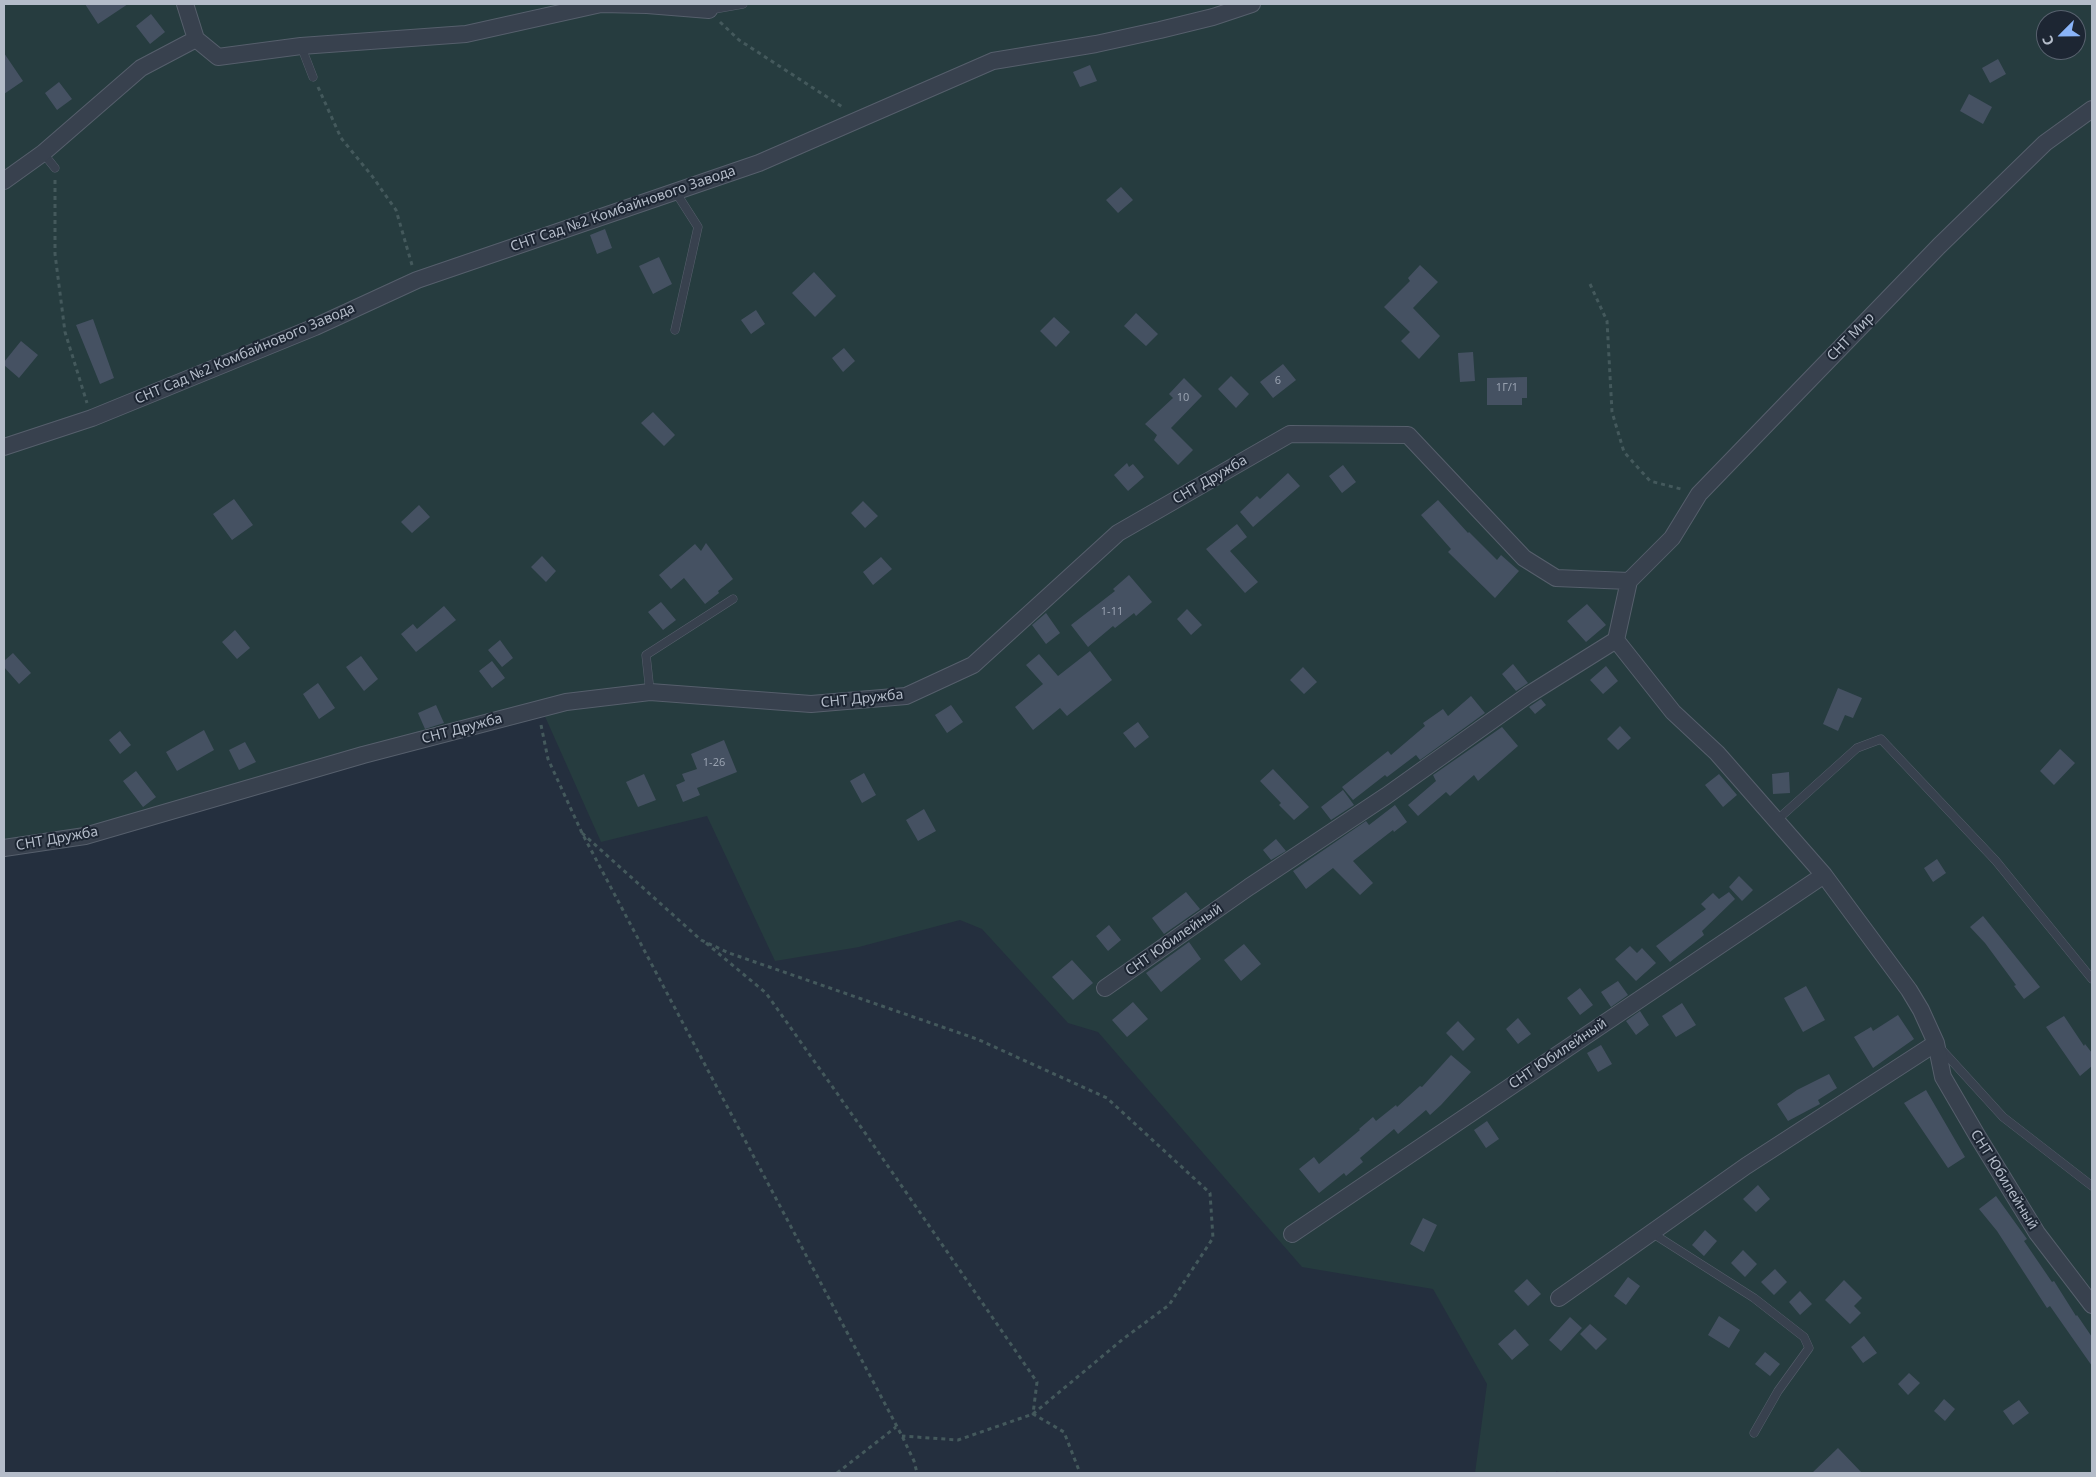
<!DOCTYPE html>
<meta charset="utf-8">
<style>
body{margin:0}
#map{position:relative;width:2096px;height:1477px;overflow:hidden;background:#242f3e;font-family:"Noto Sans",sans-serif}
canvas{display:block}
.frame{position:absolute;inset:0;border:5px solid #b4bcc9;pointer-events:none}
.north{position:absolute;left:2036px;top:10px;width:50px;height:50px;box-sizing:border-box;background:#1d2633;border:1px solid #59626f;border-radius:50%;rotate:247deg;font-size:14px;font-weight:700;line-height:20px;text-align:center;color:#b4bcc9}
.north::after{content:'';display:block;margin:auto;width:18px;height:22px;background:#8ab4f8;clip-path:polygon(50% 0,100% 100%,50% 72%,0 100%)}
</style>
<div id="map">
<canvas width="2096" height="1477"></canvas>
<div class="frame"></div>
<div class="north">С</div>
</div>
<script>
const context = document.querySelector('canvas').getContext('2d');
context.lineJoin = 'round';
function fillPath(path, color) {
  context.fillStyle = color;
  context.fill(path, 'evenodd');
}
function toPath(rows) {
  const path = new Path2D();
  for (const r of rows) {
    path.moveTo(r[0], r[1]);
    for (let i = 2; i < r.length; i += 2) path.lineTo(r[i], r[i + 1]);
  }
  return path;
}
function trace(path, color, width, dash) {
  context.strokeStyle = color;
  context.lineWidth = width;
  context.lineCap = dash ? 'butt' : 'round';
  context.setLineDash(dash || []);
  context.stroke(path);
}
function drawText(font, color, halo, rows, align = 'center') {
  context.font = font + ' "Noto Sans",sans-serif';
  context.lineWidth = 4;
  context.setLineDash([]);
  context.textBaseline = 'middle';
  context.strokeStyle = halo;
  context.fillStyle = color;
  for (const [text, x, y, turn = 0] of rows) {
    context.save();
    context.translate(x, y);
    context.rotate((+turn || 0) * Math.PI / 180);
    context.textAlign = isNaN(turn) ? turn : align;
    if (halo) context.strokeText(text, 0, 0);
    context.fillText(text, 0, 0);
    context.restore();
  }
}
fillPath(toPath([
 [4,4,2092,4,2092,1473,1562,1473,1556,1471,1556,1473,1475,1473,1487,1384,1433,1289,1302,1267,1098,1032,1068,1023,982,929,960,920,859,947,775,961,707,816,601,842,539,703,84,828,4,840],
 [2046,20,2076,20,2076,50,2046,50]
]), '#263c3f');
fillPath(toPath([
 [85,4,128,4,98,24],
 [151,14,165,32,150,44,136,26],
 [4,53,23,81,4,94],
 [1998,59,2006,74,1990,83,1982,68],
 [1090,65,1097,81,1080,87,1073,72],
 [59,82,72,99,57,110,45,93],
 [1969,94,1992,107,1983,124,1960,111],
 [1121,187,1133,200,1118,213,1106,200],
 [605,229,612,248,597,254,590,235],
 [659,257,672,284,653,294,639,266],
 [1420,265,1438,282,1413,308,1440,336,1419,359,1401,341,1410,332,1384,307,1410,281,1408,278],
 [814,272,836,296,815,317,792,293],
 [756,310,765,324,751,334,741,320],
 [1136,313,1158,334,1146,346,1124,326],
 [1054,317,1070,332,1056,347,1040,331],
 [93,319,114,378,100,384,76,325],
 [21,341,38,355,19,378,4,365,4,362],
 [844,348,855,361,843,372,832,358],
 [1473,352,1475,381,1460,382,1458,353],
 [1283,364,1296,380,1273,398,1260,382],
 [1231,376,1249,394,1236,408,1218,389],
 [1527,377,1527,398,1522,398,1522,405,1487,405,1487,378],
 [1184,378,1202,396,1171,428,1193,450,1178,465,1154,440,1157,435,1145,424,1173,398,1169,394],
 [653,412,675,435,664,446,641,423],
 [1127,463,1129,467,1133,464,1144,477,1128,491,1114,475],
 [1343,465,1356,482,1342,493,1329,476],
 [1288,473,1300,486,1253,527,1240,512,1257,496,1260,499],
 [234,499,253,525,232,540,213,514],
 [1438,500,1468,533,1469,532,1497,560,1501,555,1519,571,1495,598,1448,552,1451,549,1421,515],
 [863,501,878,516,865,528,851,513],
 [419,505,430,517,412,533,401,522],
 [1237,524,1247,537,1230,551,1258,582,1245,593,1206,549],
 [706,543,733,579,718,591,719,593,705,604,684,578,671,589,659,575,695,544,701,551],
 [542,556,556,571,546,582,531,567],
 [881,557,892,569,873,585,863,572],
 [1129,575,1152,602,1136,616,1134,613,1115,628,1113,626,1088,647,1071,625,1115,591,1113,589],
 [661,602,676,620,663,630,648,612],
 [1587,604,1606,625,1586,642,1567,621],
 [444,606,456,620,416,652,401,634,413,624,417,629],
 [1187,609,1202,625,1191,635,1177,619],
 [1046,613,1060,633,1046,644,1032,625],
 [235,630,250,648,237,659,222,642],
 [500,640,513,658,502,667,488,650],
 [1090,651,1112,680,1067,716,1060,708,1033,730,1015,707,1043,684,1026,665,1039,654,1058,676],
 [13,653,31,673,19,684,4,667,4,661],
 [361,656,378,679,364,691,346,667],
 [492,661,505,678,492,688,479,671],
 [1513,664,1528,683,1516,691,1502,674],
 [1606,666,1618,681,1603,694,1590,680],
 [1303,667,1317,682,1304,694,1290,680],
 [318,683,335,708,319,719,303,694],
 [1838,688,1862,698,1853,718,1845,715,1838,731,1823,724],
 [1471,696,1485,713,1420,760,1416,755,1387,777,1385,775,1353,800,1342,787,1388,751,1391,755,1425,726,1423,723,1443,709,1448,716],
 [1541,699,1546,705,1535,714,1529,707],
 [436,705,444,723,425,729,418,713],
 [951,705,963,722,947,733,935,715],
 [1138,722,1149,737,1135,748,1123,733],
 [1620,726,1631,738,1618,750,1607,739],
 [1502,727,1518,746,1478,781,1474,775,1450,796,1446,792,1418,816,1408,805,1436,781,1433,775],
 [204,730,214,750,177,771,166,752],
 [120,731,131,745,120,754,109,740],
 [724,740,737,772,697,788,700,795,683,802,676,785,685,781,682,774,697,769,691,754],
 [245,742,256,762,239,770,229,750],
 [2060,749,2075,763,2054,785,2040,771],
 [1273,769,1309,807,1294,820,1279,805,1281,803,1260,781],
 [136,771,156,797,143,807,123,781],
 [1789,772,1790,793,1773,794,1772,774],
 [864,773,876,795,862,803,850,781],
 [644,774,656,800,638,807,626,782],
 [1719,774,1737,795,1723,807,1705,785],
 [1343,790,1354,805,1331,820,1321,807],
 [1395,805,1407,822,1394,832,1393,830,1353,861,1373,883,1360,895,1333,868,1306,889,1293,871,1366,821,1369,825],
 [924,809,936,831,918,841,906,820],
 [1276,839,1286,851,1271,860,1263,850],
 [1937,859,1946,873,1933,882,1924,868],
 [1739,876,1753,890,1742,901,1729,887],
 [1186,892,1200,909,1164,934,1152,918],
 [1729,892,1735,899,1702,931,1704,935,1670,962,1656,946,1706,909,1701,904,1713,893,1719,899],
 [1983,916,2040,987,2024,999,2014,986,2016,985,1985,943,1970,927],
 [1109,925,1121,940,1108,951,1096,936],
 [1189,942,1201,959,1161,992,1146,973],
 [1244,944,1261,964,1241,981,1224,960],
 [1630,946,1637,953,1642,948,1656,963,1636,981,1615,959],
 [1072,960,1093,983,1073,1000,1052,977],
 [1618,981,1628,995,1611,1007,1601,992],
 [1806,986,1825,1020,1803,1032,1784,998],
 [1580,988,1593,1005,1580,1015,1567,998],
 [1133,1002,1148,1019,1127,1037,1112,1020],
 [1682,1003,1696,1025,1676,1037,1662,1016],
 [1640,1011,1649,1025,1636,1035,1626,1021],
 [1898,1015,1914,1039,1873,1068,1854,1037,1871,1027,1873,1031],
 [2064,1016,2084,1046,2085,1044,2092,1053,2092,1066,2080,1076,2046,1027],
 [1518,1018,1531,1034,1518,1044,1506,1029],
 [1458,1021,1475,1039,1463,1051,1446,1033],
 [1601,1045,1612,1064,1598,1072,1587,1053],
 [1451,1055,1471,1072,1441,1105,1430,1115,1426,1110,1398,1134,1394,1129,1360,1158,1363,1162,1346,1176,1344,1173,1319,1193,1299,1169,1314,1157,1319,1164,1360,1130,1359,1129,1373,1117,1376,1121,1396,1105,1397,1107,1420,1086,1422,1087],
 [1829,1074,1837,1088,1818,1100,1820,1104,1788,1121,1777,1104,1797,1090],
 [1926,1090,1965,1157,1948,1168,1904,1103],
 [1487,1121,1499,1139,1486,1148,1474,1130],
 [1758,1185,1770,1199,1756,1212,1743,1199],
 [1996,1196,2027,1239,2024,1241,2052,1282,2054,1281,2076,1316,2077,1315,2092,1337,2092,1366,2050,1306,2047,1308,1997,1231,1979,1209],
 [1423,1218,1437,1225,1424,1252,1410,1244],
 [1705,1230,1717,1241,1704,1256,1692,1245],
 [1743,1250,1757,1264,1745,1277,1731,1263],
 [1775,1269,1787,1282,1774,1295,1761,1282],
 [1628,1277,1640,1286,1626,1305,1614,1296],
 [1527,1279,1541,1294,1528,1306,1514,1291],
 [1844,1280,1862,1298,1854,1306,1861,1313,1850,1324,1825,1300],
 [1800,1291,1812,1304,1800,1315,1789,1302],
 [1719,1316,1740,1330,1729,1348,1708,1335],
 [1570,1317,1582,1328,1561,1351,1549,1340],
 [1590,1324,1607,1339,1596,1350,1580,1334],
 [1515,1329,1529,1345,1512,1360,1498,1344],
 [1864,1336,1877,1353,1863,1363,1851,1347],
 [1765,1352,1780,1364,1770,1376,1755,1364],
 [1909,1373,1920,1383,1908,1395,1898,1384],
 [1944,1399,1955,1409,1945,1421,1934,1411],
 [2019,1400,2029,1413,2013,1425,2003,1411],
 [1838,1448,1862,1473,1812,1473]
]), '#455162');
const service = toPath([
 [709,10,743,4],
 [301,46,313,77],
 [43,153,55,168],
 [675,191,698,227,675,330],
 [650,692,646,655,733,599],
 [1777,820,1857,748,1881,739,1996,861,2092,979],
 [1942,1050,2003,1117,2092,1186],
 [1652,1233,1754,1298,1804,1337,1809,1348,1778,1391,1754,1433]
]);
const minor = toPath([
 [196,39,218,57,301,46,466,34,601,4,647,5,709,10,707,4],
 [4,181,43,153,141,68,196,39,185,4],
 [4,447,92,418,315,327,417,280,759,163,993,61,1096,44,1160,30,1213,17,1252,4],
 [1629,581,1616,640,1673,712,1717,753,1824,875,1909,990,1921,1010,1936,1043,1943,1077,1978,1137,2037,1233,2092,1305],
 [1629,581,1672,538,1699,494,1939,246,2045,143,2092,109],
 [4,848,85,836,363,755,566,702,650,692,811,704,906,696,973,665,1118,533,1290,434,1408,435,1524,558,1556,578,1629,581],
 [1105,988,1249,887,1386,796,1528,695,1616,640],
 [1292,1234,1824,875],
 [1559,1298,1746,1166,1936,1043]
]);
trace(service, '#565f6c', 9);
trace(minor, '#565f6c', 18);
trace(toPath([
 [720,22,739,40,844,108],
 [318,87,341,138,372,176,396,210,412,265],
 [55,180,55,254,65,332,87,403],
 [1590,284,1607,321,1612,412,1624,452,1650,481,1681,489],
 [541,725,548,759,582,833,902,1436,914,1461,917,1473],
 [582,833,701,940,729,953,977,1039,1107,1098,1210,1193,1213,1238,1169,1305,1123,1339,1033,1414,958,1440,902,1436],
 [706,943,766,993,863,1130,1037,1382,1033,1414,1064,1432,1080,1473],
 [837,1473,896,1427]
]), '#44595c', 3, [4, 4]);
trace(service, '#38414e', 8);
trace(minor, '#38414e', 16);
drawText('11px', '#98a1af', null, [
 ["6",1278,381],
 ["1Г/1",1507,388],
 ["10",1183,398],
 ["1-11",1112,612],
 ["1-26",714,763]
]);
drawText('14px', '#b4bcc9', '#1d2633', [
 ["СНТ Сад №2 Комбайнового Завода",623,209,-19],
 ["СНТ Мир",1851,337,-46],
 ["СНТ Сад №2 Комбайнового Завода",245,354,-23],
 ["СНТ Дружба",1210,480,-30],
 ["СНТ Дружба",862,699,-6],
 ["СНТ Дружба",462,729,-15],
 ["СНТ Дружба",57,839,-10],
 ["СНТ Юбилейный",1174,940,-35],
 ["СНТ Юбилейный",1558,1054,-34],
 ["СНТ Юбилейный",2004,1180,58]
]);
</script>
